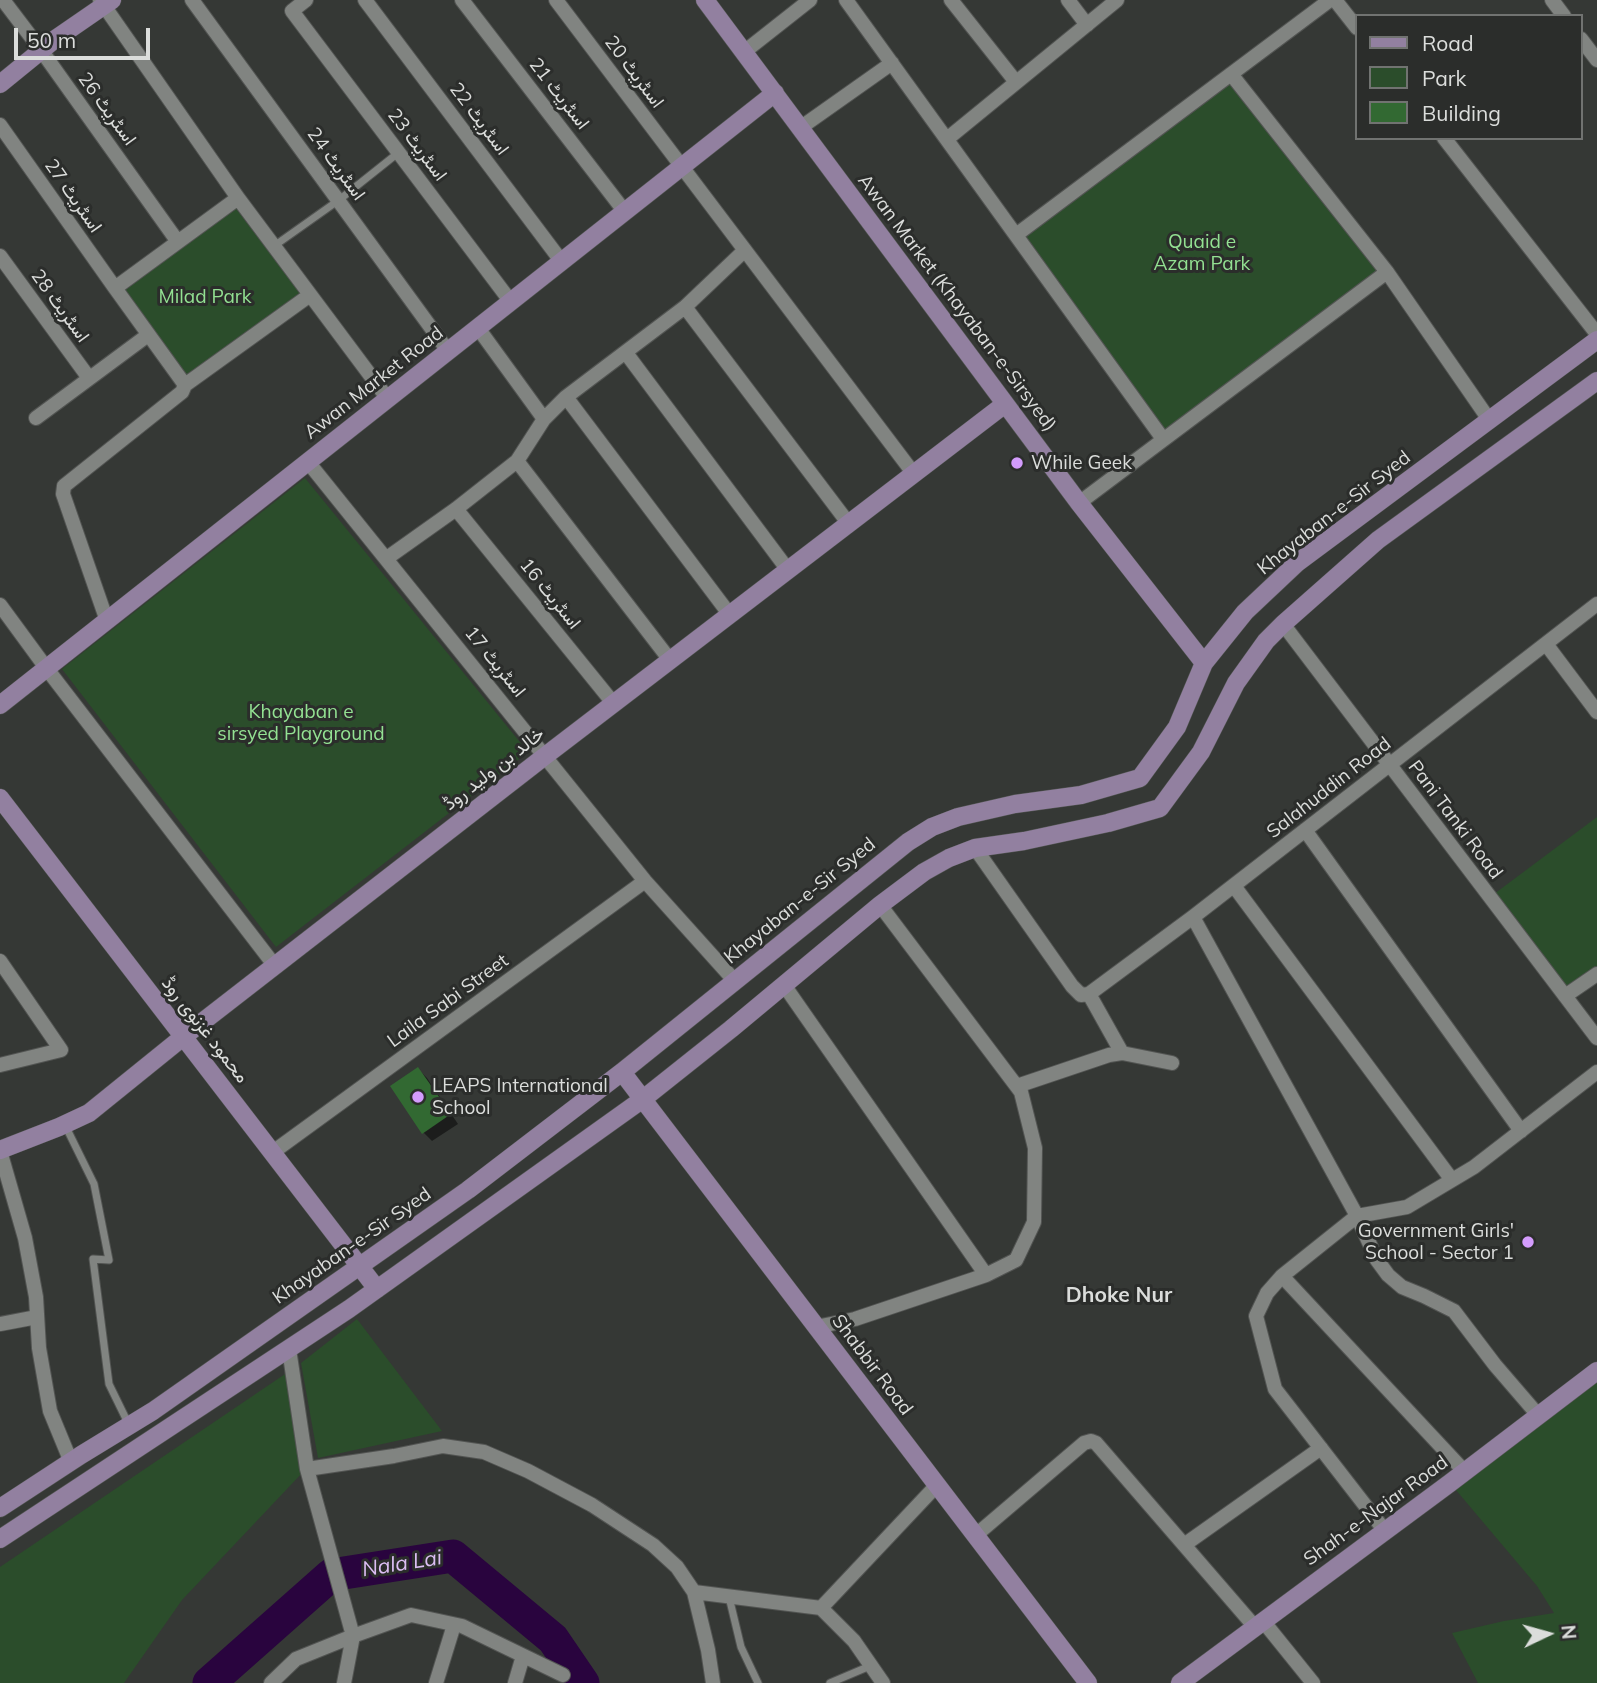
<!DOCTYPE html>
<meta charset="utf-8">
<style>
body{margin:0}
#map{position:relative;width:1597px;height:1683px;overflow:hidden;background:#353835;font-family:Mulish,sans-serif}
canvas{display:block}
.legend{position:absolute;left:1355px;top:14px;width:228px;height:126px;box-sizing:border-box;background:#2b2d2b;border:2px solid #717371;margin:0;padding:9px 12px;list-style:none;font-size:21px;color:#dbdddb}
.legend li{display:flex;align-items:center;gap:14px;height:35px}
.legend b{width:35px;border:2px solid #717371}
.north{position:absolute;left:1513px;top:1599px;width:70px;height:70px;-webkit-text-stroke:5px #2b2d2b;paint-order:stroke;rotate:85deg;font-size:19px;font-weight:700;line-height:28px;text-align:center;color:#dbdddb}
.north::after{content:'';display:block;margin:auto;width:24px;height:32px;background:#dbdddb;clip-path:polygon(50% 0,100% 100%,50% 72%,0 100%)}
.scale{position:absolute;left:14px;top:28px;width:136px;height:32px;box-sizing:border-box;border:4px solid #dbdddb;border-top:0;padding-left:9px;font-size:21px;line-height:24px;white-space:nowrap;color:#dbdddb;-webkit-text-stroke:5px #2b2d2b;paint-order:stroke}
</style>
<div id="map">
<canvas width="1597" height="1683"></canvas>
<ul class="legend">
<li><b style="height:9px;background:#9280a0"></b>Road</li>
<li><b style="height:19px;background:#2b4d2b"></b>Park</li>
<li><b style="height:19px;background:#326932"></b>Building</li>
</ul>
<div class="north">N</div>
<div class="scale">50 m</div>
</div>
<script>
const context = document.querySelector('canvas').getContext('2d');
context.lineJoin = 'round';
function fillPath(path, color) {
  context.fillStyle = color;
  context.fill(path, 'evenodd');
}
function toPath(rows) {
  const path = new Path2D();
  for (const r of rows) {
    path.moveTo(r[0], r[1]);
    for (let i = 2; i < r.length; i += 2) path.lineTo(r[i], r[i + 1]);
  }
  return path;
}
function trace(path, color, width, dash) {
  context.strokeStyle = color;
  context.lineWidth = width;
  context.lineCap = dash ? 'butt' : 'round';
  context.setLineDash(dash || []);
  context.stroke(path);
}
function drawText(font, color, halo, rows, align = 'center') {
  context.font = font + ' Mulish,Vazirmatn,sans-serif';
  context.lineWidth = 6;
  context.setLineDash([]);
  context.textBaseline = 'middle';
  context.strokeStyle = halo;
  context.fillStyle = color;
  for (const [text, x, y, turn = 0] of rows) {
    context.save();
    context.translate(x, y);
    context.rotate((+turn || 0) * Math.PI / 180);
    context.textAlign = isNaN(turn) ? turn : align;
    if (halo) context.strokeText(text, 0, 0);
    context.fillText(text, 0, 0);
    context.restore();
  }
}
fillPath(toPath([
 [1231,74,1387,272,1163,439,1016,235],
 [235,207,300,293,187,379,124,291],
 [305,478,528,752,276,947,62,669],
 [1597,817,1597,974,1565,996,1490,897],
 [357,1319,442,1431,318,1458,301,1363],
 [291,1370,304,1471,182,1600,124,1683,0,1683,0,1567],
 [1597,1380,1597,1683,1478,1683,1452,1633,1504,1621,1554,1613,1537,1586,1450,1483]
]), '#2b4d2b');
fillPath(toPath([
 [418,1069,427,1078,458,1124,432,1141,423,1132]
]), '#0007');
trace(toPath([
 [209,1683,331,1575,453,1556,553,1639,583,1683]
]), '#29043e', 33);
fillPath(toPath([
 [418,1067,451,1114,422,1134,390,1086]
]), '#326932');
const lane = toPath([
 [274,246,339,200,398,153],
 [65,1125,94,1184,109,1260,93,1259,109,1384,129,1425],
 [729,1597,741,1647,758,1683],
 [830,1683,870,1666]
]);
const street = toPath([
 [3,0,41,50,178,242],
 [100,0,238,198,388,399],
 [192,0,448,351],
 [306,0,292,11,511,302],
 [365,0,562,262],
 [462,0,625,212],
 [556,0,914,474],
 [846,0,1163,439],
 [951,0,1016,82],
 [1068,0,1087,25],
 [1335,0,1357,28],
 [1552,0,1564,16],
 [1581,39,1597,60],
 [744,52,810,0],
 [1231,74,1387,272,1490,421],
 [0,125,115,288,185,385],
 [800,128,892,63],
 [1444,138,1597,334],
 [947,139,1117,0],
 [1016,235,1330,0],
 [0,256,89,378],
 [115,288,238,198],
 [685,307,849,524],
 [478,328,544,419],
 [626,353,788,570],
 [566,397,730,615],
 [36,418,148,335],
 [517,461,670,660],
 [308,462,645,881,734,980],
 [1079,503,1387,272],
 [456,509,614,704],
 [387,558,456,509,517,461,544,419,566,397,685,307,745,250],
 [0,605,47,669,275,966],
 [107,621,63,494,64,486,182,392,185,385,310,295],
 [1283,624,1597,1038],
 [1546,644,1597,712],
 [1305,830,1521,1131],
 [975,848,1072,986,1081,995,1089,994,1193,917,1597,604],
 [1234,886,1452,1180],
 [1193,917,1357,1216,1377,1260,1388,1275,1402,1287,1424,1296,1454,1311,1495,1365,1538,1415],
 [0,961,61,1050,0,1065],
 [784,985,986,1275],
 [1089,994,1122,1053],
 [1565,996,1597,974],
 [1017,1086,1109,1055,1122,1053,1172,1063],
 [0,1151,25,1238,36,1297,39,1348,50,1411,71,1462],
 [273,1152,645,881],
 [1282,1276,1465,1472],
 [0,1324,37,1317],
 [816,1327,855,1319,986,1275,1016,1260,1034,1222,1035,1148,1021,1092,880,905],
 [289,1349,307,1469,353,1636,344,1683],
 [307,1469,394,1456,443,1446,484,1452,528,1471,592,1505,653,1545,677,1567,694,1592,708,1650,713,1683],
 [1385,1531,1275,1389,1256,1316,1267,1293,1282,1276,1357,1216,1407,1207,1474,1167,1597,1072],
 [976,1535,1084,1443,1091,1441,1096,1443,1255,1627],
 [1184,1545,1321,1448],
 [694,1592,821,1608,854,1641,883,1683],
 [821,1608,937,1485],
 [1263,1621,1313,1683],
 [271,1683,296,1659,353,1636,411,1615,462,1626,563,1675],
 [436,1683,454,1625],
 [515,1683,523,1656]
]);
const secondary = toPath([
 [705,0,1079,503,1204,663],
 [0,84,54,40,112,0],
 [0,705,775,93],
 [0,798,377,1289],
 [622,1072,1088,1683],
 [0,1150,59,1127,89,1113,183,1037,545,756,1005,404],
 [0,1508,81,1455,153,1411,468,1190,622,1072,908,842,932,827,958,817,1015,804,1081,795,1140,778,1177,727,1204,663,1245,612,1297,563,1597,340],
 [0,1539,349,1309,643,1099,731,1029,880,905,924,872,949,858,975,848,1024,841,1108,823,1160,808,1201,752,1236,683,1266,641,1283,624,1378,540,1597,381],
 [1180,1683,1450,1483,1597,1371]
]);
trace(lane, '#525452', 9);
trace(street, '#525452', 16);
trace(secondary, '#525452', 19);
trace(lane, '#818481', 7);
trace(street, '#818481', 14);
trace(secondary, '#9280a0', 18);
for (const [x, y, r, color] of [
 [1017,463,7,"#d39cfc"],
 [418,1097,7,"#d39cfc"],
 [1528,1242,7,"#d39cfc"]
]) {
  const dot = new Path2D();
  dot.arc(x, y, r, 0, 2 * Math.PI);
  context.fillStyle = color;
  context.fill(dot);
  trace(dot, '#2b2d2b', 2.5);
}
drawText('19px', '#dbdddb', '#2b2d2b', [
 ["اسٹریٹ 20",634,72,53],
 ["اسٹریٹ 21",559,94,52],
 ["اسٹریٹ 26",107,109,54],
 ["اسٹریٹ 22",479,119,53],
 ["اسٹریٹ 23",417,145,53],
 ["اسٹریٹ 24",336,164,54],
 ["اسٹریٹ 27",73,196,55],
 ["Awan Market (Khayaban-e-Sirsyed)",957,303,53],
 ["اسٹریٹ 28",60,306,54],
 ["Awan Market Road",374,383,-38],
 ["Khayaban-e-Sir Syed",1334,513,-38],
 ["اسٹریٹ 16",550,594,51],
 ["اسٹریٹ 17",495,662,51],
 ["خالد بن ولید روڈ",494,769,-38],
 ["Salahuddin Road",1329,788,-38],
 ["Pani Tanki Road",1455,820,53],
 ["Khayaban-e-Sir Syed",800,901,-39],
 ["Laila Sabi Street",448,1001,-36],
 ["محمود غزنوی روڈ",205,1030,52],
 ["Khayaban-e-Sir Syed",352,1246,-35],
 ["Shabbir Road",872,1365,53],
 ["Shah-e-Najar Road",1376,1511,-36]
]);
drawText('19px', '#93e192', '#2b2d2b', [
 ["Quaid e",1202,242],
 ["Azam Park",1202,264],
 ["Milad Park",205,297],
 ["Khayaban e",301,712],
 ["sirsyed Playground",301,734]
]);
drawText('19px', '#dbdddb', '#2b2d2b', [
 ["While Geek",1031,463],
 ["LEAPS International",432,1086],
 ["School",432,1108],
 ["Government Girls'",1514,1231,"right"],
 ["School - Sector 1",1514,1253,"right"]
], 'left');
drawText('bold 21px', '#dbdddb', '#2b2d2b', [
 ["Dhoke Nur",1119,1296]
]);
drawText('italic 21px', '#dcbef4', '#2b2d2b', [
 ["Nala Lai",402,1564,-9]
]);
</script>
